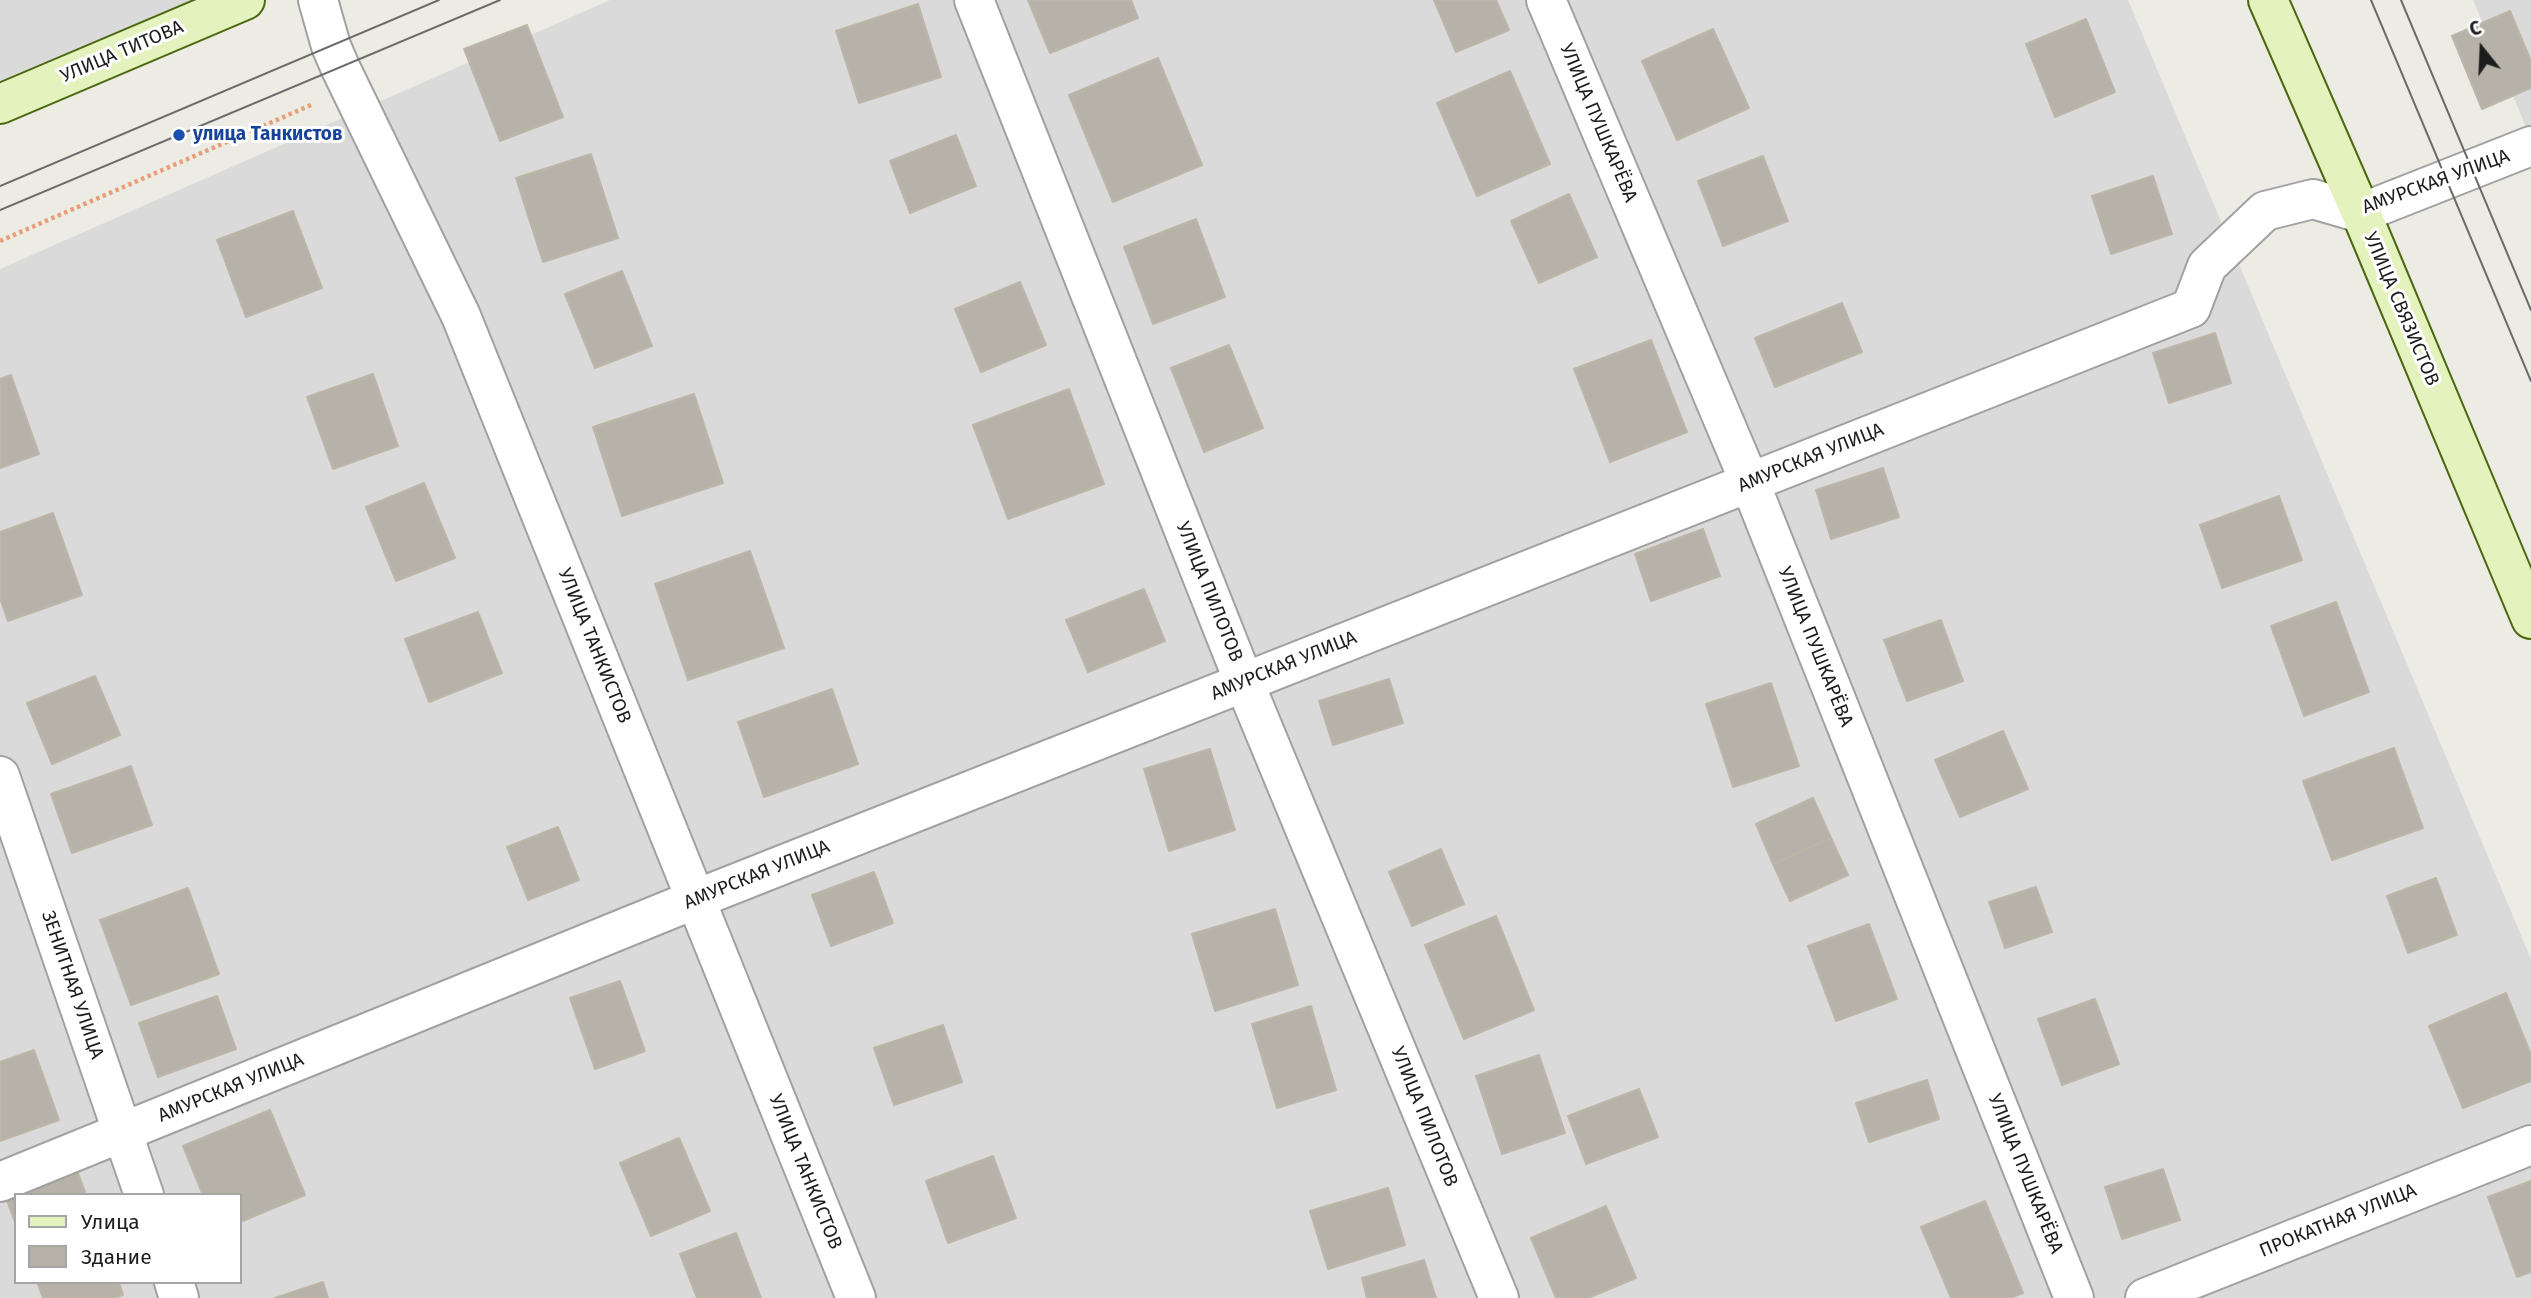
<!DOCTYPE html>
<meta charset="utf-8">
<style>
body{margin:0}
#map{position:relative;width:2531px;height:1298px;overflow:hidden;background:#edece4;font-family:"Fira Sans",sans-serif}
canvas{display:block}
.legend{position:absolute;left:14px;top:1193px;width:228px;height:91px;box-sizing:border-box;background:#fff;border:2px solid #a5a5a5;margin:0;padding:9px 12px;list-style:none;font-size:21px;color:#1d1d1d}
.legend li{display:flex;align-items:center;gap:14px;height:35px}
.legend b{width:35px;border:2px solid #a5a5a5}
.north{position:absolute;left:2447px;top:14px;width:70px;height:70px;-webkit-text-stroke:5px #fff;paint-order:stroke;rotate:342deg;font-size:19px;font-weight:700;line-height:28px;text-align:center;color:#1d1d1d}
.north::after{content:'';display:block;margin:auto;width:24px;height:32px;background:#1d1d1d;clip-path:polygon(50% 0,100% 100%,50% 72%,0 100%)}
</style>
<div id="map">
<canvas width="2531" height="1298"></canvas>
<ul class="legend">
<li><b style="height:9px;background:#e4f2bd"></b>Улица</li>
<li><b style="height:19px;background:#b6b2aa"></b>Здание</li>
</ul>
<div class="north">С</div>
</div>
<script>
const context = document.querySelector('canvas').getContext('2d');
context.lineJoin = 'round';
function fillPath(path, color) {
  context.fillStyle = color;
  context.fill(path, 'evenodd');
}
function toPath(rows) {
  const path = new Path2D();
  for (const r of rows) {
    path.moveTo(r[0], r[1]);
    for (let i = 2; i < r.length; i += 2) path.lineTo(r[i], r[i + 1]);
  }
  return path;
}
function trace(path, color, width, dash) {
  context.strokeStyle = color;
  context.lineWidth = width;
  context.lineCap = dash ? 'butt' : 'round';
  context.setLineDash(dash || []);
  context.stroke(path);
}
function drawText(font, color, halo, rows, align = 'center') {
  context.font = font + ' "Fira Sans",sans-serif';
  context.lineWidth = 6;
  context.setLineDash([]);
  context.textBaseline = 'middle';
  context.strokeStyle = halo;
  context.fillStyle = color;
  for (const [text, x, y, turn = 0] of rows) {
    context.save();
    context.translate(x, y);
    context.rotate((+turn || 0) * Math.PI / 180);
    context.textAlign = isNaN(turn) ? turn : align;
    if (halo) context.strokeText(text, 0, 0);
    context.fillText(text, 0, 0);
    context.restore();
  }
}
fillPath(toPath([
 [0,0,245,0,0,104],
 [610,0,2128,0,2531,959,2531,1298,0,1298,0,269],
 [16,1195,240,1195,240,1282,16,1282],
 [2473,0,2531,0,2531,139]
]), '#dbdada');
const building = toPath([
 [1028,0,1131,0,1138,18,1050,53,1028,0],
 [1434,0,1496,0,1509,30,1456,52,1434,0],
 [918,4,941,77,859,103,836,31,918,4],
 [2510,11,2531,61,2531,88,2482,109,2452,36,2510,11],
 [2086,19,2115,92,2055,117,2026,44,2086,19],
 [527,25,563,117,500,141,464,49,527,25],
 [1713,29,1749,108,1677,140,1642,61,1713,29],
 [1158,58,1202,165,1113,202,1069,95,1158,58],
 [1510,71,1550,164,1477,196,1437,103,1510,71],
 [956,135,976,186,910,213,890,161,956,135],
 [591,154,618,238,543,262,516,178,591,154],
 [1763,156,1788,221,1723,246,1698,181,1763,156],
 [2153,176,2172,234,2111,254,2092,196,2153,176],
 [1569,194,1597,257,1539,283,1511,221,1569,194],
 [293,211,322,288,246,317,217,240,293,211],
 [1196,219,1225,297,1153,324,1124,247,1196,219],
 [622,271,652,346,595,368,565,294,622,271],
 [1020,282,1046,345,981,372,955,309,1020,282],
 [1842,303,1862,352,1775,387,1755,338,1842,303],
 [2215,333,2231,383,2169,403,2153,353,2215,333],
 [1651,340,1687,432,1610,462,1574,369,1651,340],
 [1229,345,1263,428,1204,452,1171,368,1229,345],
 [373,374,398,446,333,469,307,397,373,374],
 [11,375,39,454,0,468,0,379,11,375],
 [1069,389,1104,484,1008,519,973,425,1069,389],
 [694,394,723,483,622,516,593,427,694,394],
 [1883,468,1899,517,1831,539,1816,490,1883,468],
 [424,483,455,558,396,581,366,507,424,483],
 [2279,496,2302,560,2222,588,2200,525,2279,496],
 [53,513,82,595,8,621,0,598,0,532,53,513],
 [1703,529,1720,576,1651,601,1635,554,1703,529],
 [750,551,784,648,688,680,655,584,750,551],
 [1144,589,1165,641,1088,672,1066,620,1144,589],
 [2336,602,2369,692,2304,716,2271,626,2336,602],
 [478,612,502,673,429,702,405,639,478,612],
 [1941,620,1963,681,1907,701,1884,640,1941,620],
 [95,676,120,735,52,764,27,703,95,676],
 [1389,679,1403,723,1333,745,1319,701,1389,679],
 [1771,683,1799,766,1733,787,1706,704,1771,683],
 [832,689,858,764,764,797,738,722,832,689],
 [2003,731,2028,789,1960,817,1935,760,2003,731],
 [2394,748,2423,828,2332,860,2303,781,2394,748],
 [1210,749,1235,830,1169,851,1144,769,1210,749],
 [131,766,152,825,72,853,51,794,131,766],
 [1813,798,1831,838,1773,864,1756,824,1813,798],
 [558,827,579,880,528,900,507,847,558,827],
 [1831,838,1848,875,1790,901,1773,864,1831,838],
 [1441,849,1464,904,1412,926,1389,872,1441,849],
 [874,872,893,923,831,946,812,895,874,872],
 [2436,878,2457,935,2408,953,2387,896,2436,878],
 [2036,887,2052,932,2005,948,1989,902,2036,887],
 [188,888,219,974,131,1005,100,920,188,888],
 [1275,909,1298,985,1215,1011,1192,934,1275,909],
 [1496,916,1534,1010,1464,1039,1425,945,1496,916],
 [1869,924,1897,999,1836,1021,1808,946,1869,924],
 [620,981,645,1051,595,1069,570,998,620,981],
 [2506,993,2531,1055,2531,1081,2463,1108,2429,1026,2506,993],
 [217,996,236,1049,158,1077,139,1023,217,996],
 [2095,999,2119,1064,2062,1085,2038,1019,2095,999],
 [1311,1006,1336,1090,1277,1108,1252,1024,1311,1006],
 [943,1025,962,1082,894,1105,874,1048,943,1025],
 [34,1050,59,1120,0,1141,0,1062,34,1050],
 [1539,1055,1565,1133,1502,1154,1476,1076,1539,1055],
 [1927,1080,1939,1119,1869,1142,1856,1103,1927,1080],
 [1639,1089,1658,1137,1586,1164,1568,1116,1639,1089],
 [270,1110,305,1195,240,1222,240,1195,203,1195,183,1146,270,1110],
 [679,1138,710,1211,651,1236,620,1163,679,1138],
 [993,1156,1016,1218,948,1243,926,1181,993,1156],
 [2163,1169,2180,1220,2122,1239,2105,1187,2163,1169],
 [77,1170,86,1195,16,1195,16,1225,6,1198,77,1170],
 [2531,1181,2531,1272,2517,1277,2488,1197,2531,1181],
 [1388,1188,1405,1245,1328,1269,1310,1211,1388,1188],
 [1985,1201,2023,1293,2010,1298,1951,1298,1921,1227,1985,1201],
 [1606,1206,1636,1278,1588,1298,1556,1298,1531,1238,1606,1206],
 [736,1233,761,1298,697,1298,680,1254,736,1233],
 [1424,1260,1436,1298,1367,1298,1362,1278,1424,1260],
 [37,1282,119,1282,123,1295,114,1298,43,1298,37,1282],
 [323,1282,328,1298,275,1298,323,1282]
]);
fillPath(building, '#b6b2aa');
trace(building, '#bdb6a8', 2);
const street = toPath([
 [318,0,331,46,340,67,461,316,856,1298],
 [974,0,1244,682,1499,1298],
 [1546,0,1750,483,2074,1298],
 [0,776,144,1195],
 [0,1182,696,899,2191,308,2207,266,2265,211,2313,199,2361,213,2531,146],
 [174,1282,179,1298],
 [2145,1298,2531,1145]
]);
const secondary = toPath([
 [2268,0,2361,213,2531,619],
 [0,104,245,0]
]);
trace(street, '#a1a1a1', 42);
trace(secondary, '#4b6810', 42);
trace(toPath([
 [0,241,311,105]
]), '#eb9d77', 4.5, [3.5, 3.5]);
trace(street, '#fff', 38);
trace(secondary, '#e4f2bd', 38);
trace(toPath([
 [2371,0,2531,381],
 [2401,0,2531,310],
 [0,186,439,0],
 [0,210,500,0]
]), '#6b6b6b', 2);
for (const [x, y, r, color] of [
 [179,135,7,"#1a4fb4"]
]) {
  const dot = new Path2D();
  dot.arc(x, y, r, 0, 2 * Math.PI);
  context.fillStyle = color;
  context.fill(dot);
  trace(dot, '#fff', 2.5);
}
drawText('19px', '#1d1d1d', '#fff', [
 ["УЛИЦА ТИТОВА",122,52,-23],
 ["УЛИЦА ПУШКАРЁВА",1598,123,67],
 ["АМУРСКАЯ УЛИЦА",2436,182,-20],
 ["УЛИЦА СВЯЗИСТОВ",2401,309,67],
 ["АМУРСКАЯ УЛИЦА",1811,458,-22],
 ["УЛИЦА ПИЛОТОВ",1209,592,68],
 ["УЛИЦА ТАНКИСТОВ",594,646,68],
 ["УЛИЦА ПУШКАРЁВА",1815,647,68],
 ["АМУРСКАЯ УЛИЦА",1284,666,-22],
 ["АМУРСКАЯ УЛИЦА",757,875,-22],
 ["ЗЕНИТНАЯ УЛИЦА",72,985,71],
 ["АМУРСКАЯ УЛИЦА",231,1088,-22],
 ["УЛИЦА ПИЛОТОВ",1424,1117,68],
 ["УЛИЦА ТАНКИСТОВ",805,1172,68],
 ["УЛИЦА ПУШКАРЁВА",2025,1174,68],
 ["ПРОКАТНАЯ УЛИЦА",2338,1221,-22]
]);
drawText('bold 19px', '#164399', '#fff', [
 ["улица Танкистов",193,135]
], 'left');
</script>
